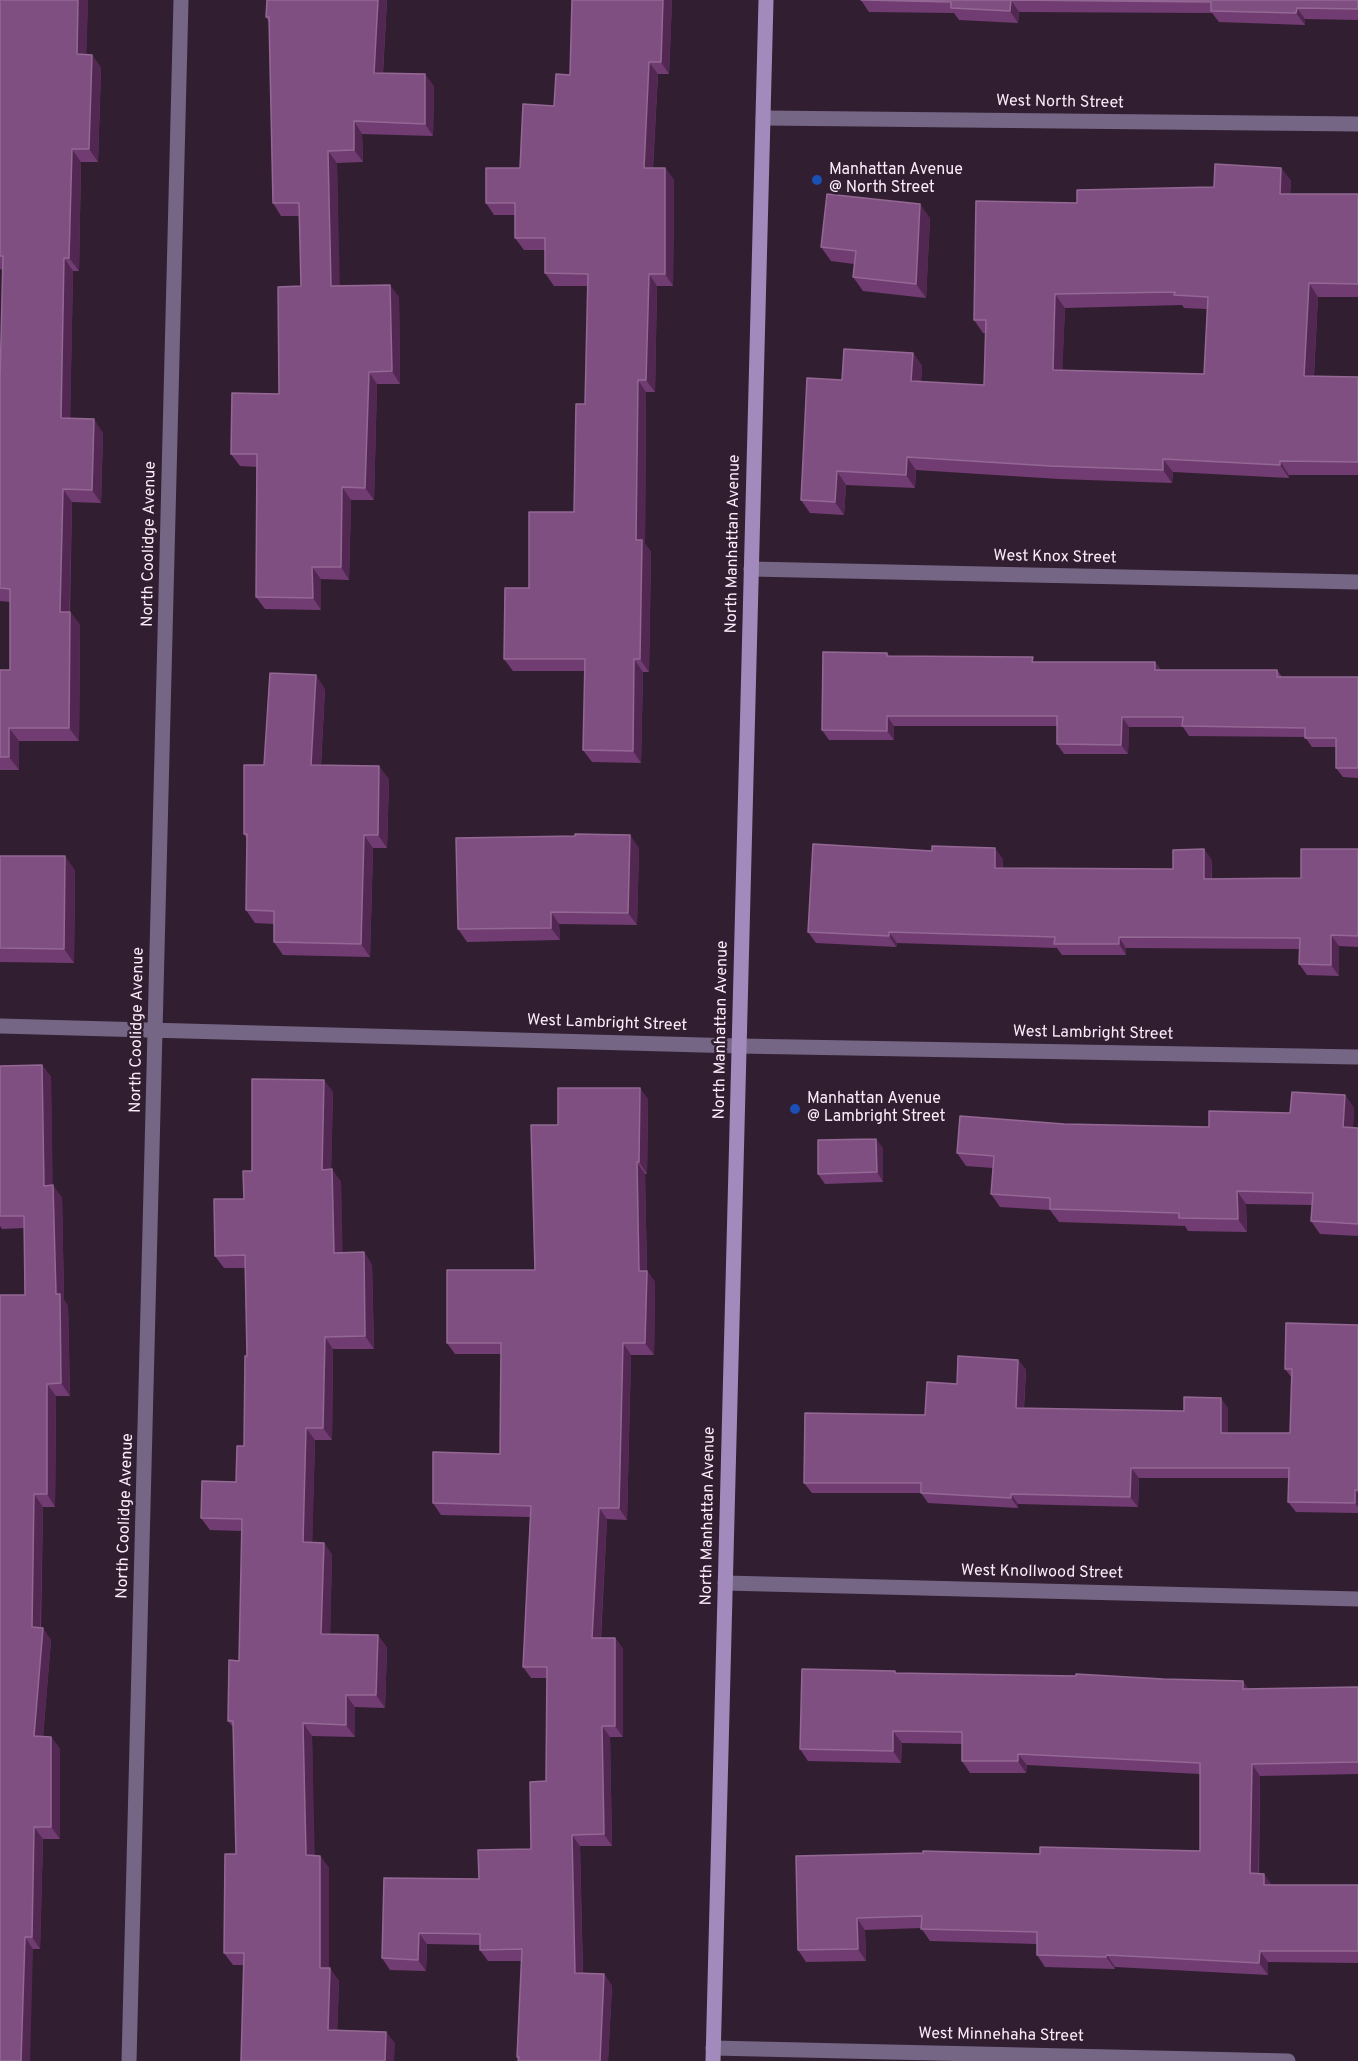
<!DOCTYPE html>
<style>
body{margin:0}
canvas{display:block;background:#321e31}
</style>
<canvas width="1358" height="2061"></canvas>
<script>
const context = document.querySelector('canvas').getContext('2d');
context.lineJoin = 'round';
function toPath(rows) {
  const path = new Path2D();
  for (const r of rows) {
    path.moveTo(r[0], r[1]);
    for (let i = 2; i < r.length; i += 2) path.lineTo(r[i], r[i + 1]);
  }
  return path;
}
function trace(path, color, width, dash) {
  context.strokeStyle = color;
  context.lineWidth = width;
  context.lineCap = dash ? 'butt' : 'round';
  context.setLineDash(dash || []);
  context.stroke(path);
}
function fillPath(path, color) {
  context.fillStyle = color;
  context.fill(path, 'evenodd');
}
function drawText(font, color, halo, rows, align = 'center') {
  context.font = font + ' Overpass,sans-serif';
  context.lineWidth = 5;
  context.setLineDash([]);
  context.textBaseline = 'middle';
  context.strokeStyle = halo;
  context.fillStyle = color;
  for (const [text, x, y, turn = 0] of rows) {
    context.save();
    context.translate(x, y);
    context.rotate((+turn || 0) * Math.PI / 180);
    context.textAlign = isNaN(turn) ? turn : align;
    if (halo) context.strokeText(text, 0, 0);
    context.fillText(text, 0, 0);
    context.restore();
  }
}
trace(toPath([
 [763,118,1358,124],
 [751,569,1358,582],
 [0,1026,739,1046,1358,1057],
 [725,1583,1358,1599],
 [713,2048,1288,2061],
 [129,2061,181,0]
]), '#756685', 15);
trace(toPath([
 [713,2061,766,0]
]), '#a38abc', 15);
fillPath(toPath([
 [0,0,88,0,86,54,92,55,101,68,98,162,81,162,79,271,73,271,70,419,103,433,101,503,72,502,70,612,80,625,79,741,19,741,19,770,0,770,0,670,10,670,10,602,0,601,0,381,3,270,0,269],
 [267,0,387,0,383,73,434,86,433,136,362,134,363,162,337,163,339,286,399,297,400,384,377,384,374,500,351,500,349,580,321,579,321,610,265,609,256,597,257,467,240,466,231,454,279,394,301,286,299,216,281,216,273,203,269,22,266,17],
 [672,0,669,74,658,74,653,168,665,168,674,180,673,286,657,286,655,392,646,392,645,544,651,552,649,672,643,672,641,763,592,762,583,750,585,671,513,671,504,659,529,588,574,512,585,404,588,286,554,286,545,273,545,250,524,250,515,238,515,215,494,215,486,203,520,168,554,106,570,75],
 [861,0,1358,0,1358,20,1305,19,1305,25,1219,22,1212,13,1019,12,1018,23,959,20,954,13,869,12],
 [1281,168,1291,181,1290,194,1358,194,1358,297,1318,297,1314,376,1358,377,1358,475,1289,475,1289,478,1173,472,1172,483,1059,479,916,470,915,488,846,485,844,515,810,513,801,500,842,380,913,353,922,366,921,382,984,385,986,333,983,333,974,320,1077,203,1214,187],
 [1182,305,1184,308,1207,309,1204,374,1062,370,1065,308],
 [930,218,926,298,863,291,853,277,854,264,831,261,821,247],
 [887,653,889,656,1036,662,1155,662,1161,670,1277,670,1282,677,1358,677,1358,778,1343,777,1336,768,1336,747,1312,747,1305,737,1189,736,1183,727,1129,727,1128,754,1064,754,1057,744,1057,726,894,726,894,740,829,740,822,730],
 [325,689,321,765,389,779,387,848,373,848,370,957,283,955,274,942,274,924,255,923,246,910,247,839,244,834,264,765],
 [639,848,637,925,559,924,560,940,467,942,458,929],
 [1358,849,1358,947,1339,946,1339,976,1307,975,1299,964,1300,949,1126,948,1126,955,1062,955,1057,948,897,943,896,947,816,943,808,932,1003,859,1003,868,1173,869,1212,860,1212,879,1301,878],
 [0,856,75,870,74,963,0,962],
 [42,1065,51,1077,52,1185,62,1198,64,1300,68,1306,70,1396,56,1396,55,1507,43,1507,41,1628,51,1640,43,1737,51,1737,60,1749,60,1839,43,1839,40,1949,33,1949,0,2061,25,1295,24,1228,2,1229,0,1226,0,1066],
 [333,1092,331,1169,341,1182,342,1253,364,1252,372,1265,374,1349,333,1349,332,1440,315,1440,312,1542,324,1543,332,1555,330,1634,378,1635,387,1648,385,1708,355,1707,355,1737,312,1736,314,1856,320,1856,329,1868,329,1968,339,1981,337,2030,386,2032,395,2044,241,2061,244,1965,233,1965,224,1953,236,1854,234,1728,228,1721,239,1661,242,1531,210,1530,201,1518,236,1482,244,1446,247,1356,245,1268,224,1268,215,1256,244,1199,252,1171],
 [1345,1095,1354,1108,1353,1127,1358,1128,1358,1236,1320,1234,1311,1221,1312,1205,1246,1204,1247,1232,1188,1231,1185,1226,1059,1222,1050,1210,1000,1207,991,1194,993,1168,966,1166,957,1153,1064,1124,1209,1127,1290,1113],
 [648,1099,647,1174,645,1174,647,1271,655,1282,654,1355,631,1355,627,1520,607,1519,601,1638,615,1638,623,1649,623,1737,610,1737,612,1846,580,1846,583,1973,604,1974,612,1986,608,2061,518,2061,517,2057,522,1961,488,1961,480,1950,480,1945,427,1944,426,1971,390,1970,382,1958,479,1879,531,1849,546,1781,547,1678,531,1678,523,1667,530,1517,441,1515,433,1503,500,1454,501,1354,455,1354,447,1343,535,1270,558,1125],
 [883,1148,883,1182,825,1184,818,1174],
 [1358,1325,1358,1513,1296,1512,1288,1502,1289,1478,1139,1478,1138,1507,1018,1504,1018,1508,928,1503,921,1493,812,1493,804,1483,925,1415,957,1384,1018,1360,1026,1370,1024,1409,1184,1411,1228,1408,1228,1433,1290,1433,1292,1378,1285,1369],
 [896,1673,1249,1689,1358,1687,1358,1774,1260,1776,1259,1874,1272,1885,1358,1885,1358,1963,1268,1962,1268,1975,1115,1967,1115,1969,1045,1967,1037,1955,1037,1944,930,1941,921,1928,865,1930,866,1961,806,1962,798,1950,796,1856,1040,1854,1200,1851,1200,1774,1027,1765,1026,1773,970,1773,962,1761,962,1744,902,1743,901,1763,808,1761,800,1749]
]), '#713c72');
fillPath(toPath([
 [78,0,88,0,86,67,77,54],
 [378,0,387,0,382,86,374,73],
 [663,0,672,0,669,74,661,62],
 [1011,0,1019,12,1018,23,1010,11],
 [1297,8,1305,19,1305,25,1296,13],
 [92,55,101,68,98,162,89,149],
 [649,62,658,74,652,180,644,168],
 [425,74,434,86,433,136,425,124],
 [354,121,362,134,363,162,354,150],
 [72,149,81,162,79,271,69,258],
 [328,151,337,163,340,298,331,286],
 [665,168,674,180,673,286,665,274],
 [1281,168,1291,181,1289,207,1280,194],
 [920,204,930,218,926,298,916,284],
 [64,258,73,271,70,431,61,418],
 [649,274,657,286,655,392,646,380],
 [1309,283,1318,297,1313,389,1304,376],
 [390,285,399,297,400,384,392,371],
 [1055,294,1065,308,1062,383,1053,370],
 [913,353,922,366,920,394,911,381],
 [369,372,377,384,374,500,365,488],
 [638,380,646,392,645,544,651,552,649,672,640,659,636,540],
 [94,419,103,433,101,503,92,490],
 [907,457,916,470,915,488,906,475],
 [1163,459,1173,472,1172,483,1163,470],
 [1280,461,1289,475,1289,478,1280,465],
 [837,471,846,485,844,515,835,502],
 [342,487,351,500,349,580,341,567],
 [63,489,72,502,69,625,60,612],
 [312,567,321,579,321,610,313,598],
 [70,612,80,625,79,741,69,728],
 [634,659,643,672,641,763,633,751],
 [1155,662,1162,672,1155,670],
 [316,675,325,689,320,778,311,765],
 [887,716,894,726,894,740,887,731],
 [1122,717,1129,727,1128,754,1121,745],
 [9,728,19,741,19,770,9,757],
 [379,766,389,779,387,848,378,835],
 [364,835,373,848,370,957,361,944],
 [630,835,639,848,637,925,628,913],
 [995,848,1003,859,1002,879,995,868],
 [1204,849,1212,860,1211,890,1204,879],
 [65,856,75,870,74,963,64,949],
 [551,912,559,924,560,940,551,928],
 [889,932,897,943,896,947,889,936],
 [1331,935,1339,946,1339,976,1331,965],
 [1119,937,1126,948,1126,955,1119,944],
 [42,1065,51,1077,53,1198,44,1186],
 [324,1080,333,1092,331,1182,322,1170],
 [640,1088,648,1099,647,1174,639,1162],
 [1345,1095,1354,1108,1352,1140,1343,1127],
 [876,1139,883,1148,883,1182,877,1172],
 [637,1162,645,1174,647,1274,647,1271,655,1282,654,1355,645,1343,639,1271],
 [332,1169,341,1182,343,1266,334,1253],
 [53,1185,62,1198,64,1300,68,1306,70,1396,61,1383,56,1294],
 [1237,1191,1246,1204,1247,1232,1238,1219],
 [364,1252,372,1265,374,1349,365,1336],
 [325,1337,333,1349,332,1440,323,1428],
 [623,1343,631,1355,627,1520,619,1508],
 [1018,1360,1026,1370,1023,1419,1016,1408],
 [47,1384,56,1396,55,1507,47,1494],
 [1221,1398,1228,1408,1228,1443,1221,1433],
 [306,1428,315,1440,312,1555,303,1542],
 [1131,1468,1139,1478,1138,1507,1130,1497],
 [1355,1490,1358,1493,1358,1507,1355,1503],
 [34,1494,43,1507,40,1639,32,1627],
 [1011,1494,1018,1504,1018,1508,1011,1498],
 [599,1508,607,1519,600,1649,592,1638],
 [324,1543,332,1555,330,1646,321,1634],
 [43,1628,51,1640,42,1749,34,1736],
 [378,1635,387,1648,385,1708,376,1695],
 [615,1638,623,1649,623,1737,615,1726],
 [1243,1681,1251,1692,1243,1689],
 [346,1695,355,1707,355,1737,346,1725],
 [303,1723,312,1736,315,1868,306,1855],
 [602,1726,610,1737,612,1846,604,1834],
 [893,1731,902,1743,901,1763,893,1751],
 [51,1737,60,1749,60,1839,51,1827],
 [1018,1754,1027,1765,1026,1773,1018,1761],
 [1252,1764,1260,1776,1258,1885,1250,1873],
 [34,1827,43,1839,40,1949,32,1937],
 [572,1835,580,1846,583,1984,575,1973],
 [320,1856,329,1868,329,1981,320,1968],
 [1264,1874,1273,1886,1264,1885],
 [857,1918,865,1930,866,1961,858,1949],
 [419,1933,427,1944,426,1971,418,1960],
 [25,1937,33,1949,30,2061,21,2061],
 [1260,1951,1268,1962,1268,1975,1259,1963],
 [1107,1955,1115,1967,1115,1969,1106,1957],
 [330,1968,339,1981,337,2043,328,2030],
 [604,1974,612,1986,608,2061,600,2061],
 [386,2032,395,2044,394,2061,385,2061]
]), '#522852');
const building = toPath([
 [0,0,78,0,77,54,92,55,89,149,72,149,69,258,64,258,61,418,94,419,92,490,63,489,60,612,70,612,69,728,9,728,9,757,0,757,0,670,10,670,10,589,0,588,0,381,3,256,0,256,0,0],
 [267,0,378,0,374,73,425,74,425,124,354,121,354,150,328,151,331,286,390,285,392,371,369,372,365,488,342,487,341,567,312,567,313,598,256,597,257,454,231,454,232,393,279,394,278,287,301,286,299,203,273,203,269,17,266,17,267,0],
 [572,0,663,0,661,62,649,62,644,168,665,168,665,274,649,274,646,380,638,380,636,540,642,540,640,659,634,659,633,751,583,750,585,659,504,659,505,588,529,588,529,512,574,512,576,404,585,404,588,274,545,273,545,238,515,238,515,203,486,203,486,168,520,168,523,104,554,106,556,74,570,75,572,0],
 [861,0,1358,0,1358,9,1297,8,1296,13,1211,11,1211,2,1011,0,1010,11,951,8,951,2,861,0],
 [1215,164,1281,168,1280,194,1358,194,1358,284,1309,283,1304,376,1358,377,1358,462,1280,461,1280,465,1163,459,1163,470,1050,466,907,457,906,475,837,471,835,502,801,500,807,378,842,380,844,349,913,353,911,381,984,385,986,320,974,320,976,201,1077,203,1077,190,1214,187,1215,164],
 [1175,292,1174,295,1208,297,1204,374,1053,370,1055,294,1175,292],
 [827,194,920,204,916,284,853,277,856,251,821,247,827,194],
 [823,652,887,653,887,656,1033,657,1032,662,1155,662,1155,670,1277,670,1277,677,1358,677,1358,768,1336,768,1336,738,1305,738,1305,728,1182,726,1183,717,1122,717,1121,745,1057,744,1057,716,887,716,887,731,822,730,823,652],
 [270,673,316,675,311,765,379,766,378,835,364,835,361,944,274,942,274,911,246,910,247,834,244,834,244,765,264,765,270,673],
 [575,834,630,835,628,913,551,912,551,928,458,929,456,838,575,836,575,834],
 [813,844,932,851,932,846,995,848,995,868,1173,869,1173,850,1204,849,1204,879,1301,878,1301,849,1358,849,1358,936,1331,935,1331,965,1299,964,1300,938,1119,937,1119,944,1054,944,1055,937,889,932,889,936,808,932,813,844],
 [0,856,65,856,64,949,0,948,0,856],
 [42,1065,44,1186,53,1185,56,1294,60,1294,61,1383,47,1384,47,1494,34,1494,32,1627,43,1628,34,1736,51,1737,51,1827,34,1827,32,1937,25,1937,21,2061,0,2061,0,1295,25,1295,24,1216,0,1216,0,1066,42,1065],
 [252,1079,324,1080,322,1170,332,1169,334,1253,364,1252,365,1336,325,1337,323,1428,306,1428,303,1542,324,1543,321,1634,378,1635,376,1695,346,1695,346,1725,303,1723,306,1855,320,1856,320,1968,330,1968,328,2030,386,2032,385,2061,241,2061,244,1953,224,1953,225,1854,236,1854,233,1721,228,1721,229,1660,239,1661,242,1519,201,1518,202,1481,236,1482,237,1446,244,1446,245,1356,247,1356,245,1255,215,1256,214,1199,244,1199,243,1171,252,1171,252,1079],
 [558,1088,640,1088,639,1162,637,1162,639,1271,647,1271,645,1343,623,1343,619,1508,599,1508,592,1638,615,1638,615,1726,602,1726,604,1834,572,1835,575,1973,604,1974,600,2061,518,2061,519,2057,517,2057,522,1949,480,1950,480,1934,419,1933,418,1960,382,1958,384,1878,479,1879,478,1850,531,1849,530,1782,546,1781,547,1667,523,1667,531,1506,433,1503,433,1452,500,1454,501,1343,447,1343,447,1270,535,1270,531,1125,558,1125,558,1088],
 [1292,1092,1345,1095,1343,1127,1358,1128,1358,1224,1311,1221,1313,1193,1237,1191,1238,1219,1179,1218,1179,1213,1050,1209,1050,1198,991,1194,994,1156,957,1153,960,1116,1064,1124,1209,1127,1209,1111,1290,1113,1292,1092],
 [876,1139,877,1172,818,1174,818,1140,876,1139],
 [1286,1323,1358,1325,1358,1490,1355,1490,1355,1503,1288,1502,1289,1468,1131,1468,1130,1497,1011,1494,1011,1498,921,1493,921,1483,804,1483,805,1413,925,1415,927,1382,957,1384,958,1356,1018,1360,1016,1408,1184,1411,1184,1397,1221,1398,1221,1433,1290,1433,1292,1369,1285,1369,1286,1323],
 [802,1669,895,1671,895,1673,1076,1676,1076,1674,1163,1679,1243,1681,1243,1689,1358,1687,1358,1762,1252,1764,1250,1873,1264,1874,1264,1885,1358,1885,1358,1951,1260,1951,1259,1963,1107,1955,1106,1957,1037,1955,1037,1932,921,1929,922,1916,857,1918,858,1949,798,1950,796,1856,923,1853,923,1851,1040,1854,1040,1847,1200,1851,1200,1763,1018,1754,1018,1761,962,1761,962,1732,893,1731,893,1751,800,1749,802,1669]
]);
fillPath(building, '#804f81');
trace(building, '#936894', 1.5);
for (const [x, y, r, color] of [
 [817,180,6,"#1a4fb4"],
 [795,1109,6,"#1a4fb4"]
]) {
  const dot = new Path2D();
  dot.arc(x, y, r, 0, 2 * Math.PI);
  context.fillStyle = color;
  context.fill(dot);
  trace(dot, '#321e31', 2);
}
drawText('16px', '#faecf9', '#321e31', [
 ["West North Street",1060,103,1],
 ["North Coolidge Avenue",150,544,-89],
 ["North Manhattan Avenue",734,544,-89],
 ["West Knox Street",1055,558,1],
 ["West Lambright Street",607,1024,2],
 ["North Coolidge Avenue",138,1030,-89],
 ["North Manhattan Avenue",722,1030,-89],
 ["West Lambright Street",1093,1034,1],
 ["North Coolidge Avenue",126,1516,-88],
 ["North Manhattan Avenue",709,1516,-89],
 ["West Knollwood Street",1042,1573,1],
 ["West Minnehaha Street",1001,2036,1]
]);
drawText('16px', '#faecf9', '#321e31', [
 ["Manhattan Avenue",829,171],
 ["@ North Street",829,189],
 ["Manhattan Avenue",807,1100],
 ["@ Lambright Street",807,1118]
], 'left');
</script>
